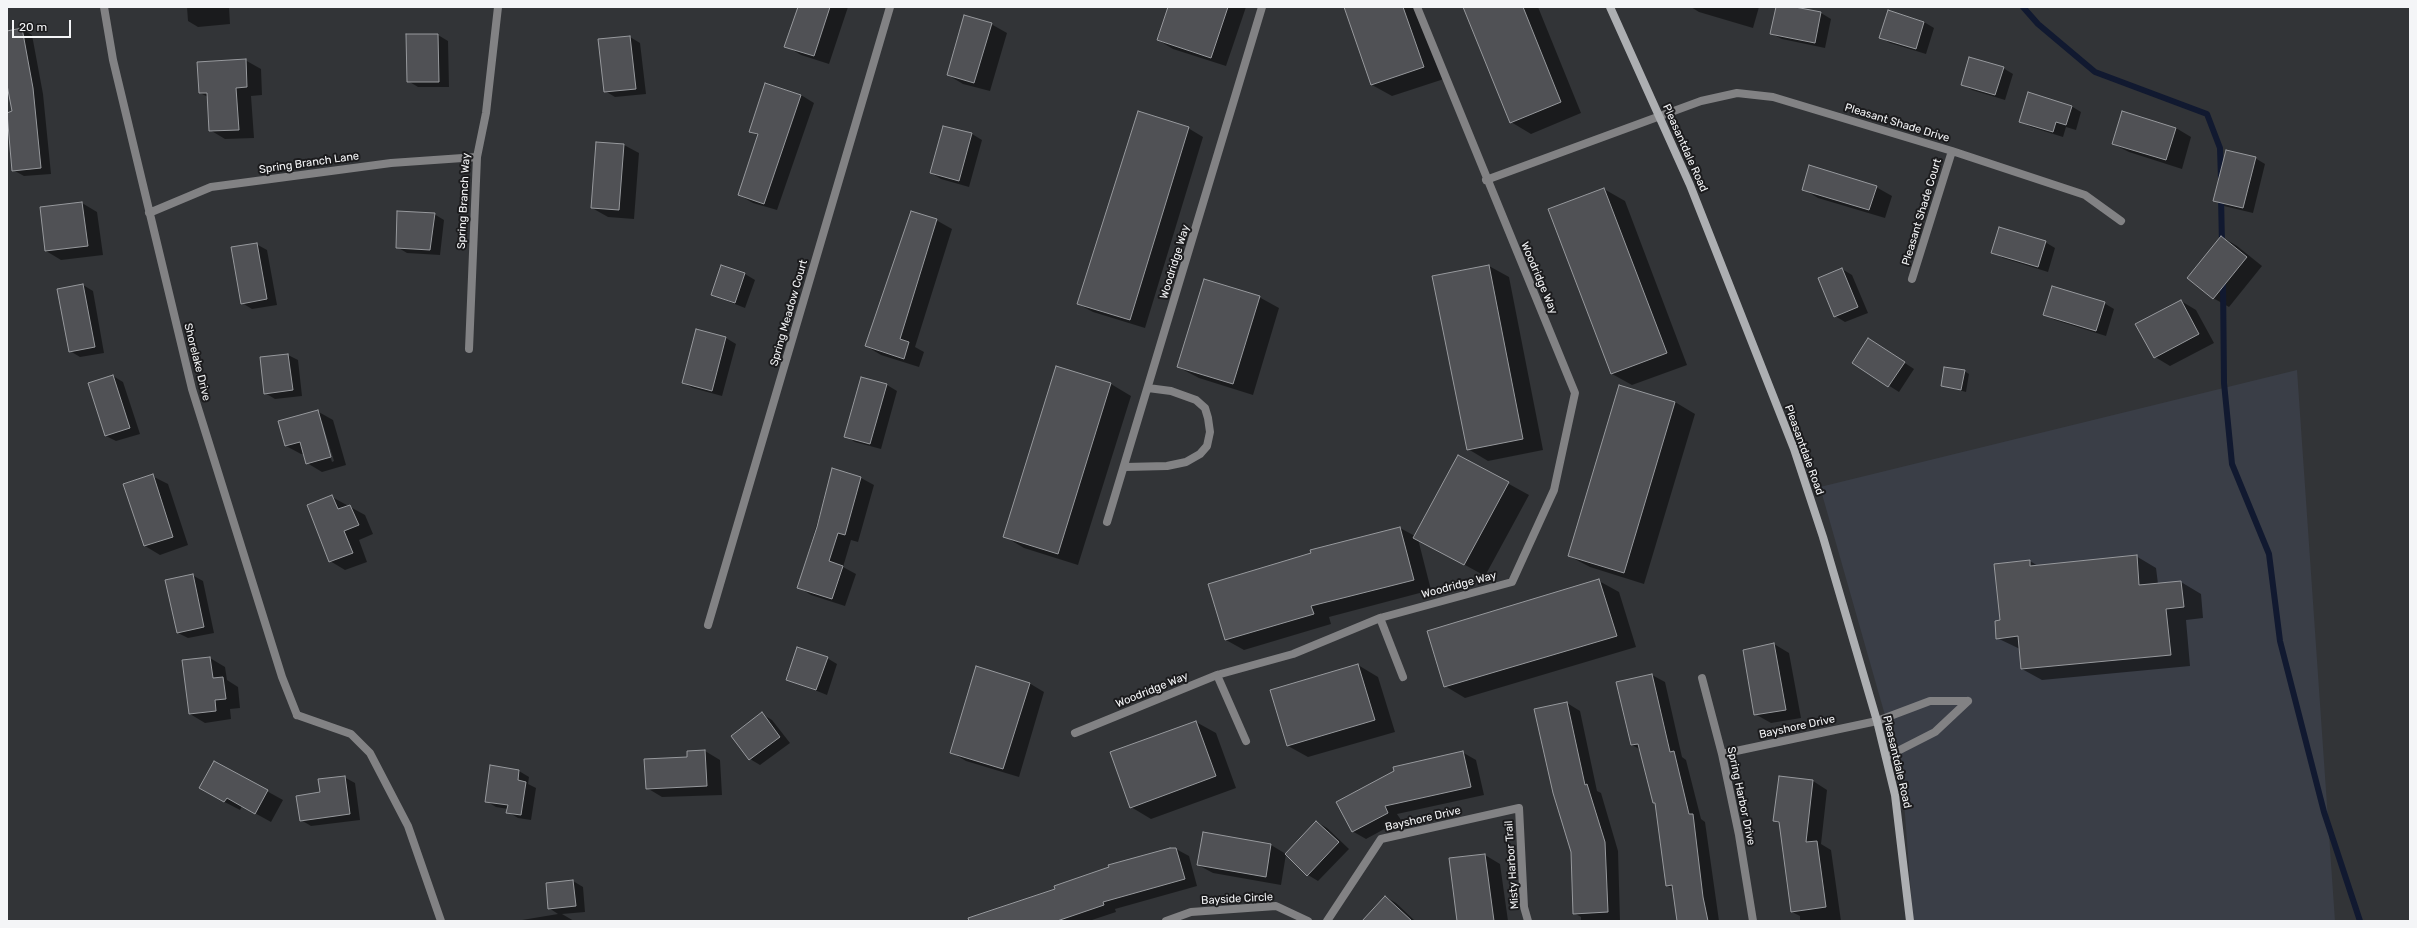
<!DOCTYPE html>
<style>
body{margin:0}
#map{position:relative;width:2417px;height:928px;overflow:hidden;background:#323437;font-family:Rubik,sans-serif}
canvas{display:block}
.frame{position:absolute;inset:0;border:8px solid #f4f5f7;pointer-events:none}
.scale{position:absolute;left:12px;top:20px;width:59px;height:18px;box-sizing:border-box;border:2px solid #f4f5f7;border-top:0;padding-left:5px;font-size:12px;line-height:14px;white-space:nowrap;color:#f4f5f7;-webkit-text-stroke:3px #1b1b1d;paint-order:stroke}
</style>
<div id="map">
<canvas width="2417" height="928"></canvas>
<div class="frame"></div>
<div class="scale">20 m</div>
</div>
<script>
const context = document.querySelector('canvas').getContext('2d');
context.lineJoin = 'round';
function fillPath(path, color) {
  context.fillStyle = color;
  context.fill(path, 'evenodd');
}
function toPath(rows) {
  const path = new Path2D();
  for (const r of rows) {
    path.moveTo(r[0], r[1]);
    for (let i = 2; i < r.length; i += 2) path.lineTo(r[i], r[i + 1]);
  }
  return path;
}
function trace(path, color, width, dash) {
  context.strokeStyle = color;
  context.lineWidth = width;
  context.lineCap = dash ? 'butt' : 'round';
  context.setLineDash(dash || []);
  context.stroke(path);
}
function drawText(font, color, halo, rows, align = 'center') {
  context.font = font + ' Rubik,sans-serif';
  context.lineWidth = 4;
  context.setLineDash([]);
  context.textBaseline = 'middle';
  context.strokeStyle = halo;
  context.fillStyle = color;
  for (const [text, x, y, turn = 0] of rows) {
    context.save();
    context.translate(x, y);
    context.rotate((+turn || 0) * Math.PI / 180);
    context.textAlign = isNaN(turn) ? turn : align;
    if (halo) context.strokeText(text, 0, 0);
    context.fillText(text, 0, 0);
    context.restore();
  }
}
fillPath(toPath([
 [2297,370,2335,921,1913,921,1902,775,1820,487]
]), '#3a3e47');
fillPath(toPath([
 [187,7,229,7,230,24,198,27,188,21],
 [799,7,848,7,829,64,801,55,786,46],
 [1169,7,1246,7,1226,66,1173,49,1158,40],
 [1345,7,1419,7,1444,79,1392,96,1372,85],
 [1464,7,1538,7,1581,113,1531,134,1511,122],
 [1691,7,1759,7,1753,28,1699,12],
 [1777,7,1790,7,1821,13,1831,19,1825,48,1782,39,1772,34],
 [1924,22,1934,28,1926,54,1890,43,1880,37],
 [991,24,1007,33,990,91,963,84,948,75],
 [22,29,32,35,43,94,51,174,24,176,13,170,8,112,13,112,7,79,7,32],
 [438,35,448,41,449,87,418,87,408,81],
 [630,37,640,43,646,94,615,97,605,91],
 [245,60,261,69,262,95,251,96,254,138,225,139,210,130,208,97,200,93],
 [2003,68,2013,74,2005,100,1972,90,1962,84],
 [766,84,801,95,814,103,777,210,753,203,739,195,758,136,751,131],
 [2071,106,2081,112,2076,130,2066,127,2063,137,2031,127,2020,121],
 [2123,112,2176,128,2191,137,2182,169,2129,152,2113,144],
 [1188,128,1203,137,1145,328,1093,312,1078,304],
 [972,134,982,140,969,187,941,179,931,173],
 [624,145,639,153,634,219,608,217,592,208],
 [2255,158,2265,164,2253,213,2224,206,2214,200],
 [1876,187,1892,196,1885,218,1818,198,1803,189],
 [1604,189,1625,201,1687,365,1632,385,1612,374,1550,209],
 [82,203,97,212,103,255,61,260,46,251],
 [434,214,444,220,440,255,407,253,397,247],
 [936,220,952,229,915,347,924,352,919,367,881,355,866,346],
 [2222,237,2237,246,2262,266,2229,307,2213,298],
 [2045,242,2055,248,2048,272,2003,258,1993,252],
 [256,244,267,250,277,305,252,309,242,303],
 [1489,266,1509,277,1543,450,1488,461,1468,449],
 [1842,269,1852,275,1868,313,1845,322,1835,316],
 [745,274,755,280,745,308,712,295],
 [83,285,93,291,104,353,80,357,70,351],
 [1259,297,1279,308,1253,395,1199,378,1178,367],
 [2181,301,2196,310,2214,343,2170,366,2155,357],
 [2104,303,2114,309,2106,336,2055,320,2044,314],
 [697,330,726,338,736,344,722,396,693,388,683,383],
 [1879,346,1914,369,1899,392,1853,363],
 [288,355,298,360,302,396,275,399,265,393],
 [1057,367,1111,384,1131,396,1078,565,1024,548,1004,536],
 [1964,371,1969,374,1966,392,1942,385],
 [113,376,123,382,140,434,116,441,106,436],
 [887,385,897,391,881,449,855,442,845,436],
 [1675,402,1695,414,1644,584,1590,567,1569,556],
 [317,411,333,420,346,465,322,472,307,463,304,454,301,454,286,446],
 [320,422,322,422,334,461,332,462],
 [1458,456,1529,495,1485,576,1418,539,1431,590,1329,617,1331,624,1244,650,1226,640,1400,528,1415,536],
 [833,470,861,478,874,485,858,542,851,540,843,567,856,574,845,606,811,595,798,587],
 [152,476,168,484,188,545,160,555,145,546,125,485],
 [332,497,365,515,373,534,359,540,367,562,345,570,330,561],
 [2136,556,2156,568,2158,584,2181,582,2201,594,2203,618,2186,620,2190,666,2042,680,2022,669,2020,649,1997,638,2001,621,2030,561,2038,566],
 [192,575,203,581,214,633,188,638,178,633],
 [1599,581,1619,592,1636,647,1465,698,1445,686],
 [1774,644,1789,653,1801,718,1771,723,1755,714],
 [210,658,225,667,227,680,238,687,240,708,230,709,231,719,205,723,190,714],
 [827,658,837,664,827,695,787,679],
 [1358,665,1378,677,1395,732,1308,757,1288,746],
 [1652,675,1665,682,1682,757,1686,760,1701,819,1705,822,1719,921,1678,921,1673,889,1666,885,1657,805,1653,803,1641,750,1632,745],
 [1029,683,1044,692,1019,777,966,761,951,752],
 [1567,703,1580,711,1597,791,1601,793,1618,851,1620,921,1581,921,1581,917,1574,913],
 [762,714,772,720,790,743,760,765,750,759],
 [1196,722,1216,733,1236,788,1151,819,1131,807],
 [705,751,720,760,722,795,662,797,647,788,688,758],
 [1462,752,1476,760,1484,795,1397,814,1401,820,1366,839,1352,831,1337,803],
 [214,762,283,800,271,822,242,806,240,810,215,797],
 [491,766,519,771,529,777,528,784,536,788,531,820,518,818,508,812,508,809,496,807,486,801],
 [344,777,355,783,360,820,311,826,301,820],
 [1780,777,1813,781,1827,790,1821,844,1831,850,1841,921,1800,921,1800,916,1792,912,1780,824,1774,821],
 [1317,822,1327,828,1349,849,1318,881,1308,875,1286,854,1281,885,1213,873,1198,865,1203,833,1271,845,1286,854],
 [1176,849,1189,856,1197,886,1115,909,1116,912,1089,921,1000,921,1056,890,1110,868,1110,866],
 [1485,855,1500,864,1508,921,1458,921],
 [573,881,583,887,585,912,562,914,574,921,516,921,558,914,549,908],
 [1386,897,1396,903,1415,921,1363,921]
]), '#0007');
trace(toPath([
 [2023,7,2038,24,2095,72,2207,114,2220,148,2221,179],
 [2221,196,2222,245],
 [2223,280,2224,383,2232,464,2269,554,2280,641,2324,812,2360,921]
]), '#111930', 6);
const building = toPath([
 [798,7,830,7,814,56,784,47,798,7],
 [1168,7,1228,7,1211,58,1157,40,1168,7],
 [1344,7,1403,7,1424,67,1371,85,1344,7],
 [1463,7,1523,7,1561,102,1510,123,1463,7],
 [1776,7,1795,7,1821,12,1815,43,1770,34,1776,7],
 [1888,10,1924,22,1916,49,1879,38,1888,10],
 [964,15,992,23,974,83,947,75,964,15],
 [22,28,33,88,41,168,12,171,7,113,12,111,7,85,7,31,22,28],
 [406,34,438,34,439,82,407,82,406,34],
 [630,36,636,89,604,92,598,39,630,36],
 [1969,57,2004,67,1995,95,1961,85,1969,57],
 [246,59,247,87,236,88,239,130,209,131,207,93,199,93,197,62,246,59],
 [765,83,801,95,764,204,738,195,758,134,749,132,765,83],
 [2028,92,2072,106,2066,125,2056,122,2053,132,2019,122,2028,92],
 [1138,111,1189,127,1130,320,1077,304,1138,111],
 [2122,111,2176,128,2166,160,2112,144,2122,111],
 [943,126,972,133,959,181,930,173,943,126],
 [596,142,624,144,619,210,591,208,596,142],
 [2226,150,2256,157,2243,208,2213,201,2226,150],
 [1809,165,1877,186,1869,210,1802,190,1809,165],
 [1604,188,1667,353,1611,374,1548,209,1604,188],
 [82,202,88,246,45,251,40,207,82,202],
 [397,211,435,213,430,250,396,248,397,211],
 [911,211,937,219,900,339,909,342,904,359,865,346,911,211],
 [1999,227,2046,241,2038,267,1991,253,1999,227],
 [2221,236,2247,257,2213,299,2187,278,2221,236],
 [257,243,267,299,241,304,231,247,257,243],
 [721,265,745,273,735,303,711,295,721,265],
 [1489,265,1523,439,1467,450,1432,276,1489,265],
 [1842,268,1858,307,1834,317,1818,278,1842,268],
 [1204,279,1260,296,1233,384,1177,367,1204,279],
 [83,284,95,347,69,352,57,289,83,284],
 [2052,286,2105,302,2096,331,2043,315,2052,286],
 [2181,300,2199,334,2154,358,2135,324,2181,300],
 [696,329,726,337,712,391,682,383,696,329],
 [1868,338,1905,362,1888,387,1852,363,1868,338],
 [288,354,293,390,264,394,260,357,288,354],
 [1056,366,1111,383,1058,554,1003,537,1056,366],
 [1944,367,1965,370,1961,390,1941,386,1944,367],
 [113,375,130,428,105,436,88,383,113,375],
 [861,377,887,384,870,444,844,437,861,377],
 [1619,385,1675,402,1624,573,1568,556,1619,385],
 [318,410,331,457,306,464,300,442,285,446,278,421,318,410],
 [1458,455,1509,482,1464,565,1413,538,1458,455],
 [832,468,861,477,845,535,838,533,829,561,843,566,832,599,797,588,817,527,832,468],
 [153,474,173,537,144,546,123,484,153,474],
 [332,495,338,509,350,505,359,525,344,531,353,553,329,562,307,505,332,495],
 [1400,527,1414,580,1311,606,1314,614,1225,640,1208,584,1311,553,1310,550,1400,527],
 [2137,555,2139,585,2181,581,2184,607,2166,609,2171,655,2021,669,2018,636,1996,639,1995,621,2000,620,1994,564,2030,560,2030,566,2137,555],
 [193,574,204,627,177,633,165,580,193,574],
 [1599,579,1617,636,1444,687,1427,631,1599,579],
 [1774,643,1786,710,1754,715,1743,650,1774,643],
 [797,647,828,657,816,690,786,680,797,647],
 [210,657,213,678,223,677,226,699,215,700,216,711,189,714,182,660,210,657],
 [1358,664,1375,720,1287,746,1270,690,1358,664],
 [976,666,1030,683,1003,769,950,753,976,666],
 [1652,674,1670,752,1674,751,1689,814,1693,814,1703,897,1708,921,1677,921,1672,885,1666,886,1655,803,1653,803,1638,744,1631,745,1616,682,1652,674],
 [1567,702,1585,785,1587,784,1605,842,1608,912,1573,914,1571,852,1553,793,1534,709,1567,702],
 [762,712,780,737,749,760,731,736,762,712],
 [1196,721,1216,776,1130,808,1110,752,1196,721],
 [705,750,707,786,646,789,644,759,687,757,687,751,705,750],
 [1463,751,1471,787,1385,806,1388,813,1352,832,1336,802,1394,771,1393,767,1463,751],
 [214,761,268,790,255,814,227,798,224,802,199,788,214,761],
 [490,765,519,770,518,780,526,782,521,815,506,813,508,805,485,802,490,765],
 [345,776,350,814,300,821,296,796,320,792,318,779,345,776],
 [1779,776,1813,780,1806,842,1817,841,1826,907,1791,912,1779,822,1773,821,1779,776],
 [1316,821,1339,842,1307,876,1285,854,1316,821],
 [1203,832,1271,844,1266,877,1197,865,1203,832],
 [1170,848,1176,848,1185,879,1103,902,1104,905,1057,921,969,921,968,918,1055,889,1054,886,1109,867,1108,865,1170,848],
 [1485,854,1494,921,1457,921,1449,858,1485,854],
 [573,880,576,906,548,909,546,883,573,880],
 [1385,896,1412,921,1362,921,1385,896]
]);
fillPath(building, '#505155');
trace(building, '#97999d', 1);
trace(toPath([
 [297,715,351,734,370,753,408,826,441,921],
 [1877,721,1930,701,1968,701],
 [1886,757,1935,732,1968,701]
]), '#828284', 8);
trace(toPath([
 [104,7,113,60,192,389,282,677,297,715],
 [1486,180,1701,101,1737,93,1773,97,1952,151,2085,195,2121,221],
 [149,213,211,187,391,163,477,157],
 [1912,279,1952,151],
 [469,349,477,157,486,113,498,7],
 [1125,467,1167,466,1186,462,1200,454,1207,446,1210,432,1208,418,1205,408,1196,400,1171,391,1148,388],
 [1107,522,1262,7],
 [1380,618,1403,677],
 [708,625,890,7],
 [1217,675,1246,741],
 [1702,678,1722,754,1739,835,1753,921],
 [1075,733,1217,675,1293,654,1380,618,1512,582,1554,490,1575,393,1417,7],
 [1722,754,1877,721],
 [1166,921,1191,912,1276,906,1308,921],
 [1327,921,1381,839,1519,808,1524,907,1528,921]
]), '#828284', 8);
trace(toPath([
 [1610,7,1690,185,1794,449,1823,537,1877,721,1895,795,1910,921]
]), '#adafb2', 8);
drawText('11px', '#f4f5f7', '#1b1b1d', [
 ["Pleasant Shade Drive",1897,123,17],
 ["Pleasantdale Road",1685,148,66],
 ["Spring Branch Lane",309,163,-8],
 ["Spring Branch Way",464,201,-87],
 ["Pleasant Shade Court",1922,212,-73],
 ["Woodridge Way",1175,262,-73],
 ["Woodridge Way",1539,278,67],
 ["Spring Meadow Court",789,313,-74],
 ["Shorelake Drive",197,362,76],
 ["Pleasantdale Road",1804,450,70],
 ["Woodridge Way",1459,585,-15],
 ["Woodridge Way",1152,690,-22],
 ["Bayshore Drive",1797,727,-12],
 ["Pleasantdale Road",1897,762,77],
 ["Spring Harbor Drive",1741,796,78],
 ["Bayshore Drive",1423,819,-13],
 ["Misty Harbor Trail",1512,865,-94],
 ["Bayside Circle",1237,899,-3]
]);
</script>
